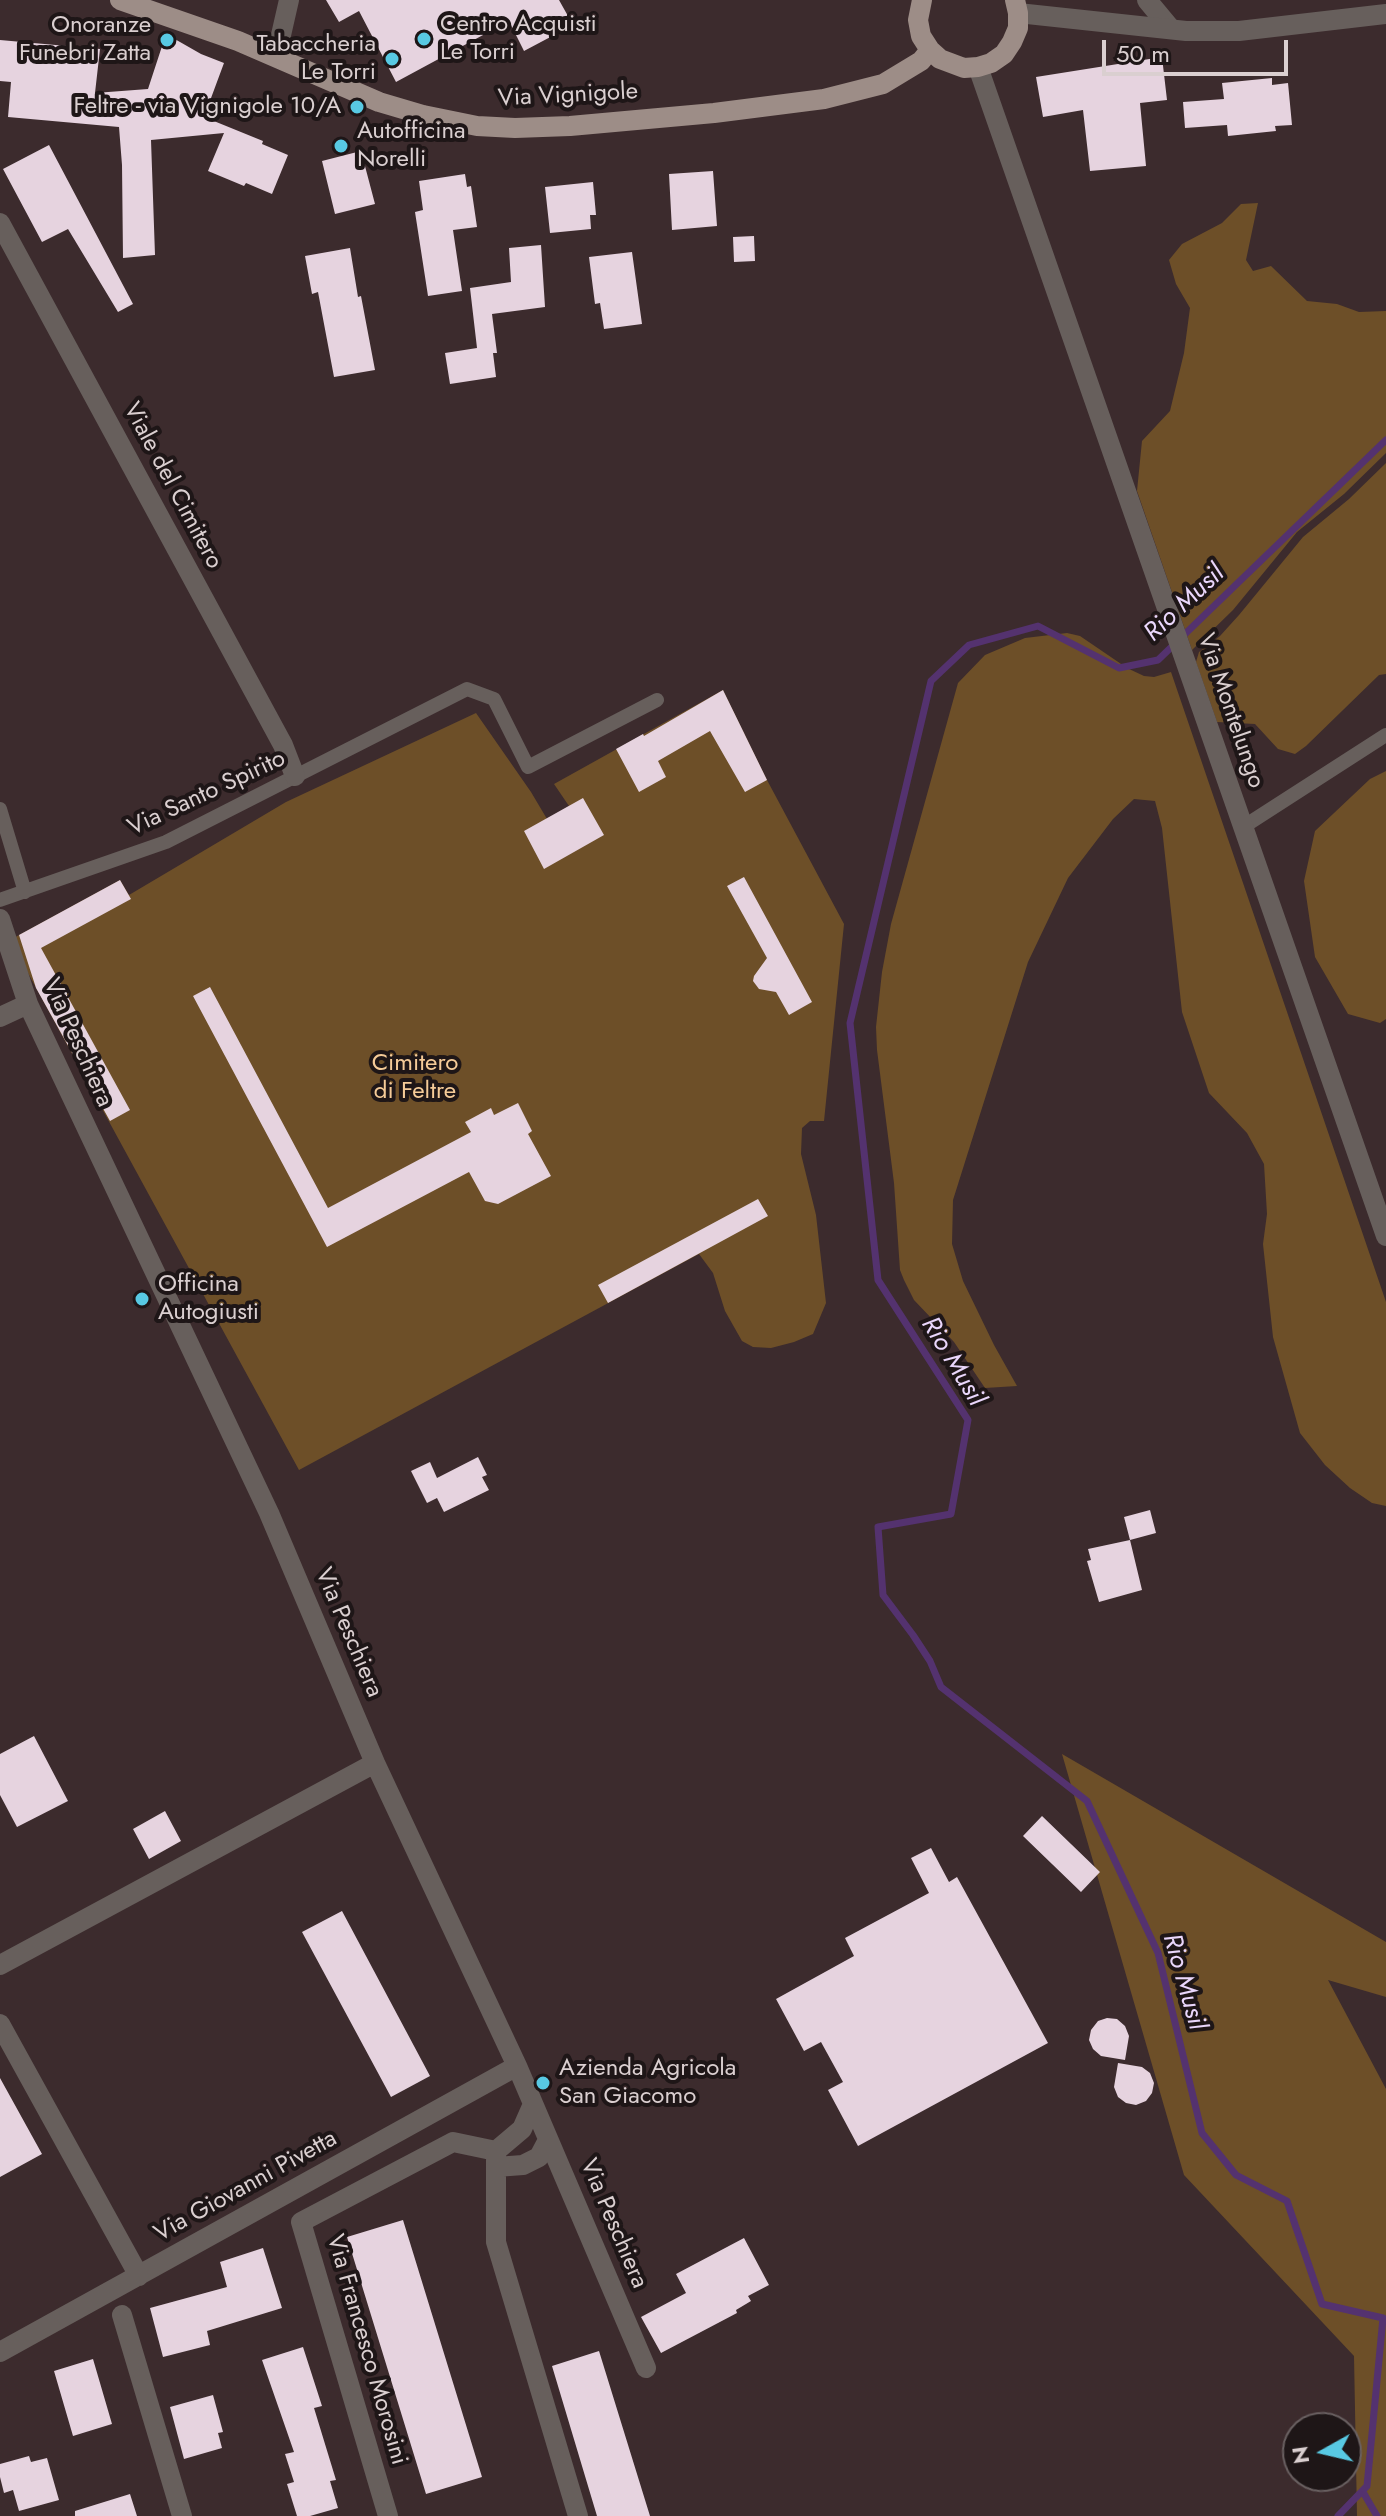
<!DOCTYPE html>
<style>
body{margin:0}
#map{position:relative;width:1386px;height:2516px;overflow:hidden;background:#3c2b2d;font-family:Jost,sans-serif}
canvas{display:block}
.north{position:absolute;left:1282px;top:2412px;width:80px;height:80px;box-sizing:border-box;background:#1e1617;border:2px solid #696061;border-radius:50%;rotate:262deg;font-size:22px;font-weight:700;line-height:32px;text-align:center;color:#dacfd0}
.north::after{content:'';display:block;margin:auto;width:28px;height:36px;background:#58c9e3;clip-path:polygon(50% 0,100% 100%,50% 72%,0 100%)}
.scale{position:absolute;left:1102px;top:40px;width:186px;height:36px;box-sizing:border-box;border:4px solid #dacfd0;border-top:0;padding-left:10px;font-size:24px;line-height:28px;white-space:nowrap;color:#dacfd0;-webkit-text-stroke:6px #1e1617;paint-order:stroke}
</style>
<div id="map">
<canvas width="1386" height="2516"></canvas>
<div class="north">N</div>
<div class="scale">50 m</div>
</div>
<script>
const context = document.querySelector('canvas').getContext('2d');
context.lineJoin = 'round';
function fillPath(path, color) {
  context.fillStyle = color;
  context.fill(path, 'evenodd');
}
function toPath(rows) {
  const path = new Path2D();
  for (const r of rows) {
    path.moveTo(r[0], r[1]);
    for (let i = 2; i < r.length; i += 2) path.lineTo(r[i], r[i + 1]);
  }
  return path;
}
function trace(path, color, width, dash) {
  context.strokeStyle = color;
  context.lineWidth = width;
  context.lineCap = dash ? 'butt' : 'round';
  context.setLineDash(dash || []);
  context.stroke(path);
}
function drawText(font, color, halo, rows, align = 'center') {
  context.font = font + ' Jost,sans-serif';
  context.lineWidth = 8;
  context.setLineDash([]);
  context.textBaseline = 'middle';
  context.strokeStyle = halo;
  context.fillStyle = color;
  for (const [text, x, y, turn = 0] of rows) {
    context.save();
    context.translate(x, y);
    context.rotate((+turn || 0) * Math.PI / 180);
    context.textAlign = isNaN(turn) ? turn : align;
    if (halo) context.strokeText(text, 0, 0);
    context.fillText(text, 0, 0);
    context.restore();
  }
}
fillPath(toPath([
 [1258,203,1246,260,1253,271,1271,266,1307,301,1337,304,1359,312,1386,311,1386,453,1344,494,1297,532,1233,610,1192,650,1137,491,1142,441,1170,411,1184,353,1190,308,1176,284,1169,260,1182,244,1222,223,1241,204],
 [1386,463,1386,674,1379,675,1306,746,1295,754,1278,749,1255,724,1217,722,1196,662,1199,652,1220,636,1239,615,1303,537,1349,499],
 [1067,633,1080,636,1127,668,1144,676,1154,677,1171,672,1386,1302,1386,1506,1372,1503,1350,1488,1325,1465,1300,1433,1273,1337,1263,1244,1267,1214,1264,1164,1247,1133,1209,1093,1182,1012,1162,828,1155,801,1134,799,1113,819,1068,878,1028,962,953,1200,952,1244,963,1281,994,1345,1017,1386,985,1388,954,1342,914,1300,904,1280,900,1270,894,1183,877,1050,876,1027,882,972,891,924,958,683,985,655,1025,638],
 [723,690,767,780,844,924,824,1121,810,1121,802,1128,801,1154,816,1215,826,1303,813,1334,794,1342,771,1348,753,1347,742,1341,725,1311,713,1273,699,1254,299,1470,10,940,120,880,129,895,286,802,476,713,531,792,547,819,569,806,554,784],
 [1386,771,1386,1019,1380,1023,1348,1014,1315,957,1304,881,1315,831,1370,779],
 [1062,1754,1386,1942,1386,1997,1328,1980,1386,2089,1386,2516,1357,2516,1354,2356,1184,2175]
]), '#6d4f28');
trace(toPath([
 [1363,2492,1377,2516],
 [1338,2516,1367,2486,1383,2318,1322,2304,1287,2201,1236,2175,1202,2133,1158,1953,1087,1801,941,1687,930,1661,913,1635,883,1595,878,1527,951,1514,968,1420,878,1280,850,1023,931,681,969,645,1038,626,1119,668,1158,660,1386,440]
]), '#54326f', 7);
fillPath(toPath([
 [326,0,559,0,573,25,524,51,509,21,396,82,359,11,339,22],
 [166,34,201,54,224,63,204,117,263,141,262,144,288,155,272,194,246,183,244,186,208,171,224,133,151,140,155,255,123,258,122,165,119,127,8,117,11,82,0,81,0,40,100,49,95,93,148,89],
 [1162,57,1167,100,1140,103,1146,166,1090,171,1083,110,1043,117,1036,77],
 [1272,78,1272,85,1288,83,1292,125,1275,126,1276,131,1228,136,1227,125,1185,128,1183,102,1224,99,1222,83],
 [49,145,133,304,118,312,68,229,42,242,3,169],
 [361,151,375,204,335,214,322,161],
 [713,171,717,226,672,230,669,174],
 [465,174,467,187,471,186,477,227,453,230,462,291,428,296,415,212,423,210,419,181],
 [593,182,596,215,590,215,591,229,550,233,545,187],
 [754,236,755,261,734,262,733,237],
 [541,245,545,307,492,314,497,353,493,353,496,377,450,384,445,353,477,348,470,288,511,282,509,248],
 [350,248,358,297,361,296,375,370,334,377,318,292,312,294,305,256],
 [632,252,642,324,604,329,600,303,595,304,589,257],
 [723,690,767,780,745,792,710,731,658,761,666,777,639,792,616,749,643,734,644,736],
 [583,798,604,835,544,869,524,831],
 [744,877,812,1002,789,1015,776,992,759,989,753,981,754,976,767,958,727,886],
 [120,880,131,899,41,948,130,1110,110,1121,36,988,19,935],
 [210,987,328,1208,471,1132,465,1122,491,1108,494,1115,518,1103,532,1131,528,1134,551,1176,498,1204,485,1201,469,1172,327,1247,193,996],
 [758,1199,768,1216,608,1303,598,1285],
 [478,1457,487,1475,482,1477,489,1490,444,1512,437,1498,427,1503,411,1471,430,1462,437,1478],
 [1150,1510,1156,1533,1130,1540,1124,1517],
 [1130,1540,1142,1590,1099,1602,1087,1561,1091,1560,1088,1549],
 [34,1736,68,1801,17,1827,0,1795,0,1754],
 [165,1811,181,1841,149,1859,133,1829],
 [1042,1816,1100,1872,1081,1892,1023,1836],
 [931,1848,949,1882,957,1877,1048,2043,858,2146,828,2090,843,2082,821,2042,804,2051,776,1999,854,1956,845,1938,929,1893,911,1858],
 [342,1911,430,2076,391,2097,302,1932],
 [1107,2018,1117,2019,1125,2026,1129,2036,1125,2060,1101,2056,1093,2049,1089,2040,1091,2030,1098,2021],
 [1118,2063,1142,2067,1150,2073,1154,2083,1152,2093,1146,2101,1136,2105,1126,2103,1118,2097,1114,2087],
 [0,2078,42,2154,0,2177],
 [403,2220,482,2477,426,2494,347,2237],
 [744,2238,769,2285,748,2296,751,2301,736,2310,737,2313,661,2353,641,2317,686,2293,676,2274],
 [263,2248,282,2308,207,2331,210,2345,163,2357,150,2308,227,2287,220,2262],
 [303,2347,322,2406,314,2408,336,2480,330,2481,338,2508,310,2516,297,2516,287,2484,294,2482,285,2454,294,2452,262,2360],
 [599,2351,650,2516,597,2516,552,2366],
 [93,2359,112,2424,73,2436,54,2371],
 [213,2395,223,2432,218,2433,222,2448,184,2459,170,2407],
 [29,2456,31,2462,47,2458,59,2500,19,2511,13,2490,4,2493,0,2477,0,2464],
 [130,2494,137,2516,75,2516,75,2511]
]), '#e6d3df');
trace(toPath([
 [0,809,25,892],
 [1243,827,1386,735],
 [0,900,166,842,467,689,494,699,528,767,657,700]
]), '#675f5c', 14);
trace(toPath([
 [0,223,283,745,295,776]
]), '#675f5c', 20);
trace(toPath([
 [1147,0,1171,29],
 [276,57,289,0],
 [0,919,28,1004,269,1513,375,1763,517,2066,646,2368],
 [0,1017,28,1004],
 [0,1965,375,1763],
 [0,2024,139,2276],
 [533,2104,522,2129,496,2151,496,2242,578,2516],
 [496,2167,523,2165,539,2157,548,2140],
 [122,2315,182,2516],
 [0,2352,517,2066],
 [388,2516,301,2222,453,2142,496,2151]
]), '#675f5c', 20);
trace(toPath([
 [1018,13,1186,31,1239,31,1386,14],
 [978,67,1386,1236]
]), '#675f5c', 20);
trace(toPath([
 [120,0,238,41,379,102,423,115,477,126,515,128,570,126,714,113,824,99,883,84,921,61,930,50],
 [922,0,918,20,921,36,930,50,940,59,964,68,978,67,991,63,1004,54,1012,42,1018,28,1018,13,1015,0]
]), '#9d8d87', 20);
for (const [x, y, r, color] of [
 [424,39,8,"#58c9e3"],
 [167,40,8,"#58c9e3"],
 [392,59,8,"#58c9e3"],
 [357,107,8,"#58c9e3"],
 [341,146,8,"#58c9e3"],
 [142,1299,8,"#58c9e3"],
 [543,2083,8,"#58c9e3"]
]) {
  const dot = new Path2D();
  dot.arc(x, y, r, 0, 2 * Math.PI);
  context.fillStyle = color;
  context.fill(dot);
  trace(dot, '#1e1617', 3);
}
drawText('24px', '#dacfd0', '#1e1617', [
 ["Centro Acquisti",440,25],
 ["Le Torri",440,53],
 ["Onoranze",151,26,"right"],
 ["Funebri Zatta",151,54,"right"],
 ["Tabaccheria",376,45,"right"],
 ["Le Torri",376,73,"right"],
 ["Feltre - via Vignigole 10/A",341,107,"right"],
 ["Autofficina",357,132],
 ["Norelli",357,160],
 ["Officina",158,1285],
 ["Autogiusti",158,1313],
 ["Azienda Agricola",559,2069],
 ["San Giacomo",559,2097]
], 'left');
drawText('24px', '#dacfd0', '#1e1617', [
 ["Via Vignigole",568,96,-3],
 ["Viale del Cimitero",172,486,62],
 ["Via Montelungo",1230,711,71],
 ["Via Santo Spirito",207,794,-25],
 ["Via Peschiera",77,1043,66],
 ["Via Peschiera",348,1633,67],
 ["Via Giovanni Pivetta",246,2187,-29],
 ["Via Peschiera",613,2224,67],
 ["Via Francesco Morosini",366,2350,74]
]);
drawText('24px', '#f5cb98', '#1e1617', [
 ["Cimitero",415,1064],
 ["di Feltre",415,1092]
]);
drawText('italic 26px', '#ead7fc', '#1e1617', [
 ["Rio Musil",1185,604,-43],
 ["Rio Musil",952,1362,59],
 ["Rio Musil",1183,1982,74]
]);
</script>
